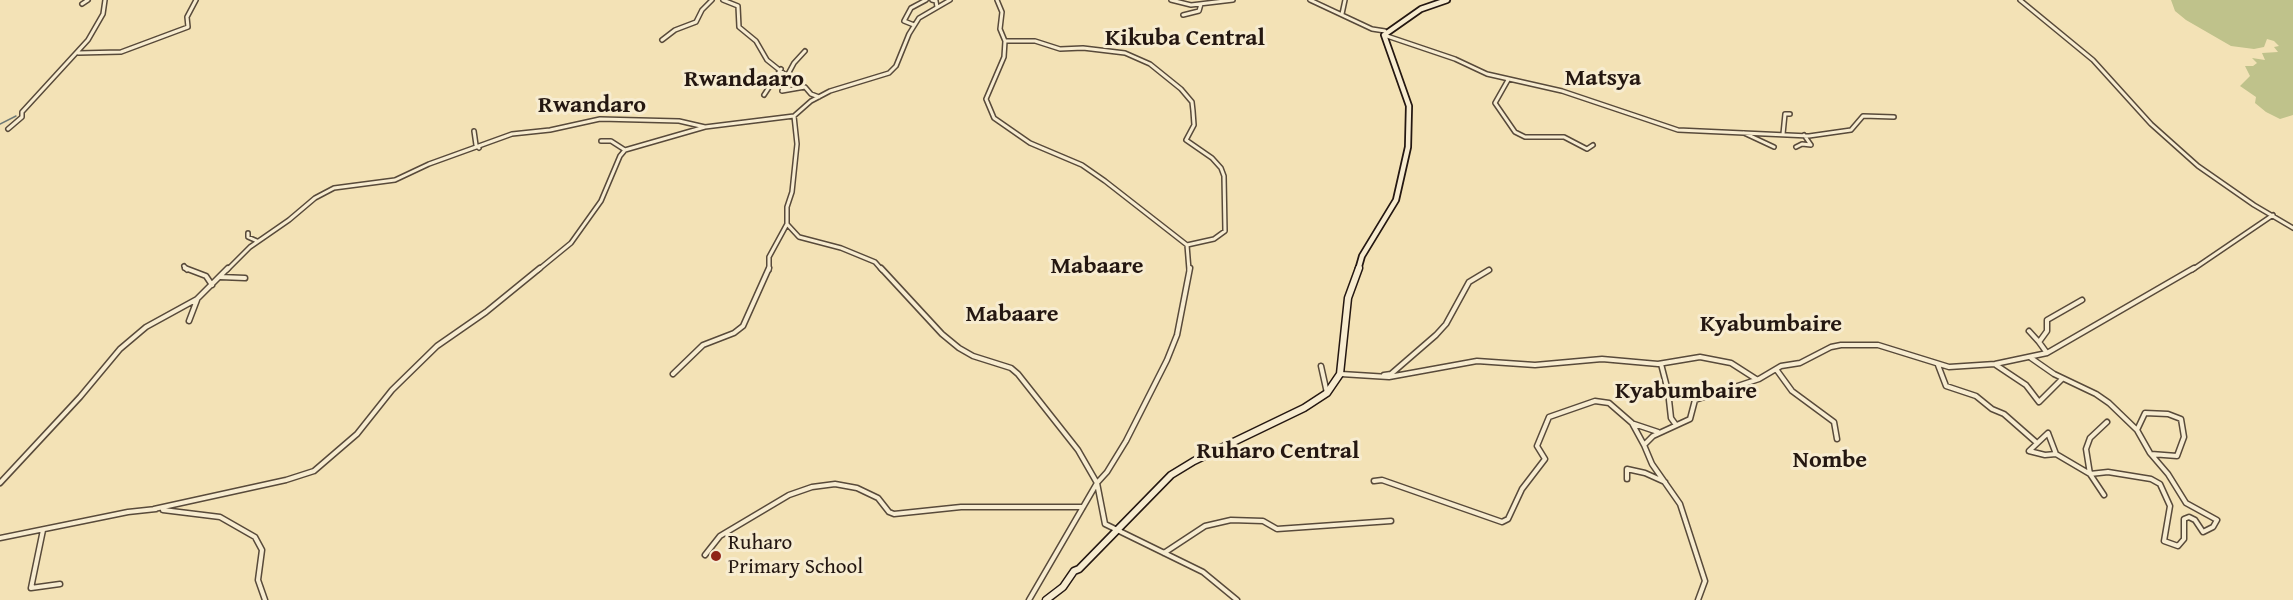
<!DOCTYPE html>
<style>
body{margin:0}
canvas{display:block;background:#f3e2b6}
</style>
<canvas width="2293" height="600"></canvas>
<script>
const context = document.querySelector('canvas').getContext('2d');
context.lineJoin = 'round';
function fillPath(path, color) {
  context.fillStyle = color;
  context.fill(path, 'evenodd');
}
function toPath(rows) {
  const path = new Path2D();
  for (const r of rows) {
    path.moveTo(r[0], r[1]);
    for (let i = 2; i < r.length; i += 2) path.lineTo(r[i], r[i + 1]);
  }
  return path;
}
function trace(path, color, width, dash) {
  context.strokeStyle = color;
  context.lineWidth = width;
  context.lineCap = dash ? 'butt' : 'round';
  context.setLineDash(dash || []);
  context.stroke(path);
}
function drawText(font, color, halo, rows, align = 'center') {
  context.font = font + ' "Gentium Book Plus",serif';
  context.lineWidth = 6;
  context.setLineDash([]);
  context.textBaseline = 'middle';
  context.strokeStyle = halo;
  context.fillStyle = color;
  for (const [text, x, y, turn = 0] of rows) {
    context.save();
    context.translate(x, y);
    context.rotate((+turn || 0) * Math.PI / 180);
    context.textAlign = isNaN(turn) ? turn : align;
    if (halo) context.strokeText(text, 0, 0);
    context.fillText(text, 0, 0);
    context.restore();
  }
}
fillPath(toPath([
 [2171,0,2293,0,2293,115,2280,119,2266,112,2255,103,2256,97,2240,86,2250,76,2245,66,2253,66,2257,63,2252,58,2265,60,2262,53,2278,52,2274,47,2279,46,2274,41,2267,39,2264,47,2254,49,2231,46,2186,20,2175,11]
]), '#bfc28b');
trace(toPath([
 [0,124,16,116]
]), '#6e7975', 1.5);
const streetFar1 = toPath([
 [723,0,738,6,739,27,756,41,767,60,787,76,782,91,805,87,811,94,819,97],
 [932,0,936,1,937,7],
 [997,0,1002,12,1000,29,1005,41,1004,57,986,99,994,118,1030,143,1082,165,1105,181,1187,245,1189,270],
 [1171,0,1191,5,1233,0],
 [1310,0,1372,29,1385,31],
 [2020,0,2093,60,2151,124,2198,166,2254,205,2293,228],
 [82,4,88,0],
 [1342,14,1345,0],
 [1183,15,1199,11,1201,4],
 [914,25,904,21,911,8,926,0],
 [1384,35,1455,59,1487,74,1562,91,1678,130,1809,136,1851,130,1863,116,1894,117],
 [662,40,675,30,696,22,702,10,712,0],
 [1005,41,1035,41,1060,49,1083,48,1125,53,1150,64,1181,89,1192,102,1193,111,1194,125,1186,140,1212,158,1221,168,1224,176,1225,231,1214,239,1187,245],
 [78,53,121,52,188,27,187,17,196,0],
 [787,76,794,63,805,51],
 [1508,80,1495,103,1515,132,1525,137,1564,137,1587,149,1593,145],
 [764,95,781,69],
 [8,129,22,117,22,112,88,40,103,14,105,0],
 [474,131,476,145,479,148],
 [1744,133,1774,147],
 [1783,134,1785,114,1790,114],
 [601,141,611,141,625,150],
 [1796,147,1802,144,1811,145,1804,135],
 [248,233,248,237,257,241],
 [184,266,187,270],
 [227,270,250,247,289,220,315,198,334,188,395,180,429,164,512,134,550,130,600,119,679,121,705,127],
 [538,270,571,243,601,201,620,156,625,150,705,127,794,116],
 [769,270,769,257,787,224],
 [882,270,875,262,841,248,799,237,787,224,787,207,792,192,797,144,794,116,811,101,830,91,889,73,896,66,909,34,919,18,950,0],
 [2192,270,2273,215]
]);
const street = toPath([
 [185,268,206,276,212,285],
 [881,268,942,334,959,348,973,356,1011,368,1018,374,1078,450,1097,483,1105,524,1203,572,1237,600],
 [220,277,245,278],
 [189,321,197,300],
 [2029,331,2039,342],
 [2047,353,2039,342,2047,331,2047,320,2082,300],
 [2031,358,2054,374,2096,394,2109,403,2137,430,2150,453,2168,474,2186,503,2217,520,2213,527,2203,532,2195,520,2189,517,2184,519,2184,539,2178,546,2164,541,2170,506,2160,484,2151,479,2108,472,2090,474,2056,454],
 [1661,364,1668,391,1671,418,1676,425],
 [1938,365,1946,386,1976,396,1992,409,2004,414,2037,443],
 [1996,365,2026,385,2039,402,2062,379],
 [1321,366,1327,393],
 [1776,369,1792,391,1834,422,1837,439],
 [673,374,703,345,734,333,743,326,769,268],
 [1341,374,1389,377,1477,361,1535,365,1602,359,1658,364,1700,357,1731,363,1756,379],
 [1384,375,1391,374,1436,335,1446,324,1469,282,1489,270],
 [1634,424,1658,432],
 [2137,430,2145,413,2168,414,2181,419,2184,437,2177,456,2151,454],
 [2048,433,2056,454,2045,455,2029,451,2048,433],
 [1627,479,1627,469,1645,473,1665,482],
 [1374,481,1382,480,1502,522,1508,519,1522,489,1545,459,1537,446,1549,417,1595,401,1609,403,1632,423,1644,445],
 [0,483,80,397,120,349,146,327,197,299,228,268],
 [2104,495,2090,474,2086,449,2090,438,2107,422],
 [154,509,286,480,314,471,357,434,392,390,437,346,486,312,540,268],
 [163,510,220,517,255,537,262,550,258,580,265,600],
 [43,530,31,588,60,584],
 [0,538,128,512,156,509],
 [1164,553,1205,526,1231,520,1263,521,1277,529,1391,521],
 [705,555,720,536,789,495,812,487,835,484,857,488,878,498,889,512,894,514,961,507,1083,507],
 [1029,600,1097,483,1107,472,1126,441,1167,360,1177,335,1190,268],
 [1698,600,1705,581,1680,504,1652,464,1644,445,1653,436,1690,419,1695,400,1759,379,1781,366,1800,363,1831,347,1841,345,1878,345,1949,367,1995,364,2047,353,2194,268]
]);
const secondaryFar1 = toPath([
 [1358,270,1362,256,1396,200,1408,147,1409,106,1384,35,1421,9,1447,0]
]);
const secondary = toPath([
 [1046,600,1063,587,1074,571,1079,569,1171,475,1194,461,1304,408,1327,393,1340,374,1348,298,1359,268]
]);
trace(streetFar1, '#584a3a', 6);
trace(street, '#584a3a', 7);
trace(secondaryFar1, '#241711', 8);
trace(secondary, '#241711', 9);
trace(streetFar1, '#f7ecd0', 3);
trace(street, '#f7ecd0', 4);
trace(secondaryFar1, '#f7ecd0', 4.5);
trace(secondary, '#f7ecd0', 6);
for (const [x, y, r, color] of [
 [716,556,6,"#8f2418"]
]) {
  const dot = new Path2D();
  dot.arc(x, y, r, 0, 2 * Math.PI);
  context.fillStyle = color;
  context.fill(dot);
  trace(dot, '#f7ecd0', 2);
}
drawText('21px', '#241711', '#f7ecd0', [
 ["Ruharo",728,544],
 ["Primary School",728,568]
], 'left');
drawText('bold 24px', '#241711', '#f7ecd0', [
 ["Kikuba Central",1185,39],
 ["Matsya",1603,79],
 ["Rwandaaro",744,80],
 ["Rwandaro",592,106],
 ["Mabaare",1097,267],
 ["Mabaare",1012,315],
 ["Kyabumbaire",1771,325],
 ["Kyabumbaire",1686,392],
 ["Ruharo Central",1278,452],
 ["Nombe",1830,461]
]);
</script>
